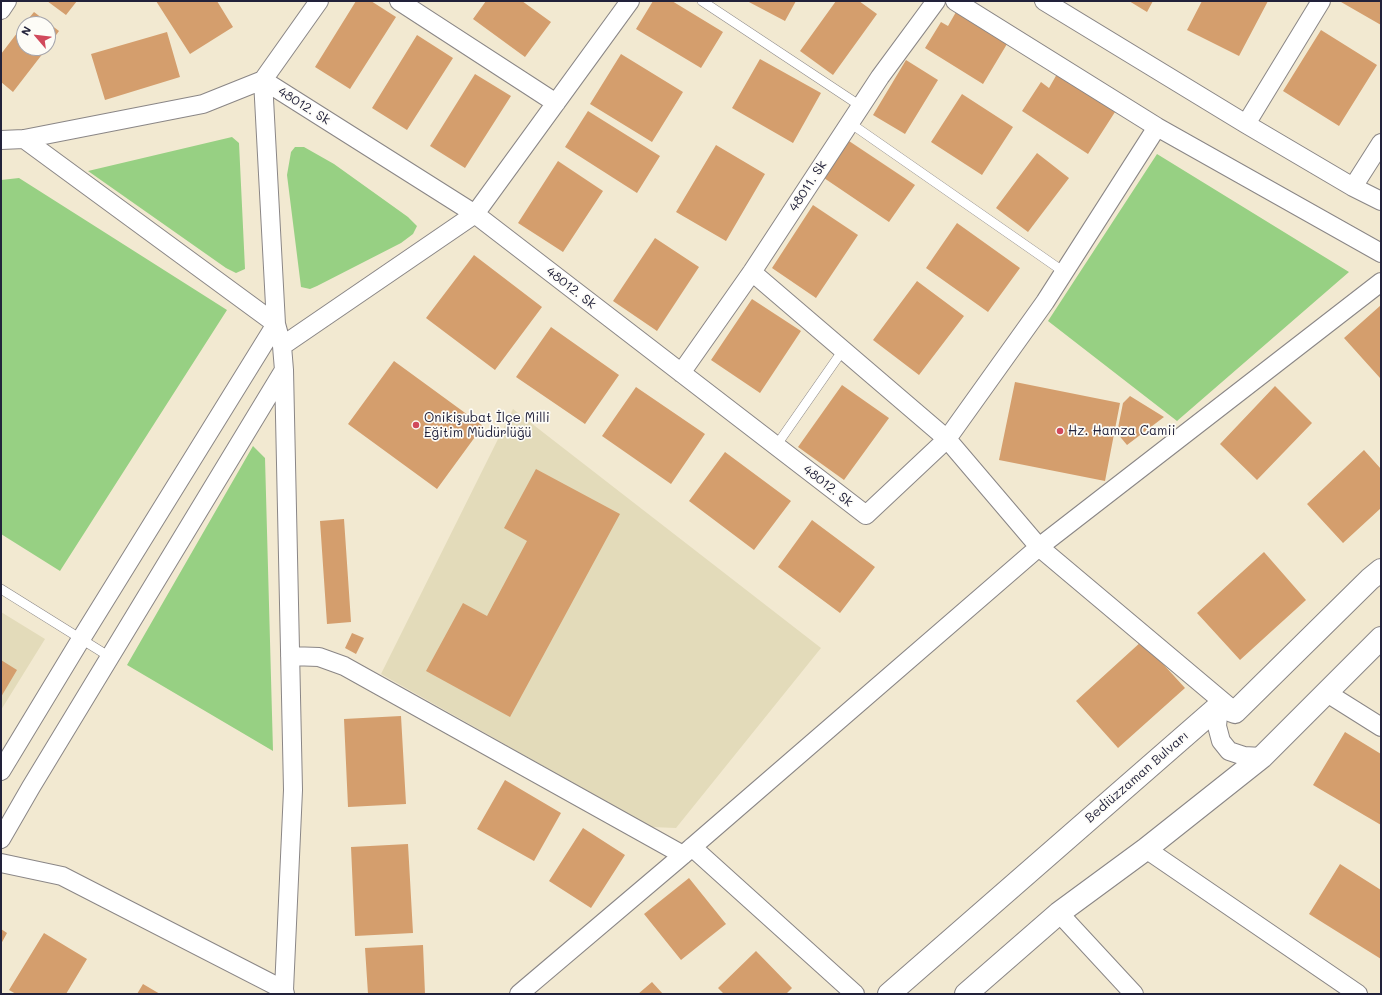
<!DOCTYPE html>
<meta charset="utf-8">
<style>
body{margin:0}
#map{position:relative;width:1382px;height:995px;overflow:hidden;background:#f2e9d1;font-family:Mali,sans-serif}
canvas{display:block}
.frame{position:absolute;inset:0;border:2px solid #22223b;pointer-events:none}
.north{position:absolute;left:16px;top:16px;width:40px;height:40px;box-sizing:border-box;background:#fdfcf7;border:1px solid #a5a5ac;border-radius:50%;rotate:298deg;font-size:11px;font-weight:700;line-height:16px;text-align:center;color:#22223b}
.north::after{content:'';display:block;margin:auto;width:14px;height:18px;background:#d1495b;clip-path:polygon(50% 0,100% 100%,50% 72%,0 100%)}
</style>
<div id="map">
<canvas width="1382" height="995"></canvas>
<div class="frame"></div>
<div class="north">N</div>
</div>
<script>
const context = document.querySelector('canvas').getContext('2d');
context.lineJoin = 'round';
function fillPath(path, color) {
  context.fillStyle = color;
  context.fill(path, 'evenodd');
}
function toPath(rows) {
  const path = new Path2D();
  for (const r of rows) {
    path.moveTo(r[0], r[1]);
    for (let i = 2; i < r.length; i += 2) path.lineTo(r[i], r[i + 1]);
  }
  return path;
}
function trace(path, color, width, dash) {
  context.strokeStyle = color;
  context.lineWidth = width;
  context.lineCap = dash ? 'butt' : 'round';
  context.setLineDash(dash || []);
  context.stroke(path);
}
function drawText(font, color, halo, rows, align = 'center') {
  context.font = font + ' Mali,sans-serif';
  context.lineWidth = 3.5;
  context.setLineDash([]);
  context.textBaseline = 'middle';
  context.strokeStyle = halo;
  context.fillStyle = color;
  for (const [text, x, y, turn = 0] of rows) {
    context.save();
    context.translate(x, y);
    context.rotate((+turn || 0) * Math.PI / 180);
    context.textAlign = isNaN(turn) ? turn : align;
    if (halo) context.strokeText(text, 0, 0);
    context.fillText(text, 0, 0);
    context.restore();
  }
}
fillPath(toPath([
 [513,409,821,648,676,828,651,827,381,674],
 [1,612,45,639,1,710]
]), '#e3dbba');
fillPath(toPath([
 [232,137,239,143,245,269,236,273,226,268,88,171],
 [295,147,304,147,334,164,408,217,417,226,413,234,401,243,317,286,310,289,301,287,287,175,291,152],
 [1157,154,1349,272,1177,421,1048,321],
 [19,178,227,310,60,571,1,534,1,180],
 [253,446,265,458,273,751,127,665]
]), '#97d083');
fillPath(toPath([
 [47,1,77,1,66,15],
 [156,1,217,1,233,27,190,54],
 [356,1,371,1,396,17,350,89,315,67],
 [486,1,522,1,551,22,525,57,473,19],
 [653,1,672,1,723,32,701,68,636,29],
 [747,1,796,1,785,21],
 [836,1,859,1,877,14,833,75,800,51],
 [1129,1,1153,1,1147,12],
 [1202,1,1268,1,1239,56,1187,30],
 [1341,1,1381,1,1381,25,1341,2],
 [34,12,59,31,48,46,48,24,24,24],
 [956,12,1007,44,983,84,925,48,941,22,948,26],
 [24,24,24,48,47,48,13,92,1,82,1,54],
 [1321,30,1377,65,1339,126,1283,91],
 [167,32,180,77,105,100,91,54],
 [417,35,453,58,407,130,372,108],
 [621,54,683,92,652,142,590,104],
 [760,59,821,93,793,143,732,108],
 [906,60,938,80,905,134,873,115],
 [475,74,511,96,465,168,430,146],
 [1057,74,1115,112,1088,154,1022,111,1041,82,1049,88],
 [962,94,1013,127,982,175,931,142],
 [588,111,660,156,637,193,565,147],
 [849,141,915,185,889,222,824,178],
 [716,145,765,174,726,241,676,212],
 [1037,153,1069,178,1028,232,996,208],
 [558,161,603,191,563,252,518,223],
 [813,205,858,235,816,298,772,268],
 [957,223,1020,268,988,312,926,268],
 [655,238,699,267,657,331,613,301],
 [474,255,542,307,495,370,426,318],
 [917,281,964,316,919,375,873,340],
 [752,299,801,331,760,393,711,360],
 [1381,305,1381,377,1380,378,1344,338],
 [551,327,619,375,585,424,516,377],
 [394,361,483,426,437,489,348,424],
 [1015,382,1120,403,1105,481,999,460],
 [842,385,889,418,844,480,798,447],
 [1275,386,1312,423,1257,480,1220,444],
 [636,387,705,434,671,484,602,436],
 [1130,396,1164,417,1127,445,1117,433,1123,403],
 [1364,450,1381,469,1381,508,1343,543,1307,504],
 [725,452,791,501,754,550,689,501],
 [536,469,620,514,510,717,426,671,463,603,487,616,527,541,504,528],
 [344,519,351,622,327,624,320,521],
 [812,520,875,567,840,613,778,567],
 [1264,552,1306,600,1240,660,1197,613],
 [352,633,364,638,356,654,345,648],
 [1142,641,1185,688,1118,748,1076,701],
 [1,660,17,670,1,697],
 [401,716,406,804,348,807,344,719],
 [1345,732,1381,754,1381,825,1313,785],
 [505,780,561,813,534,861,477,829],
 [583,828,625,855,591,908,549,881],
 [408,844,413,933,355,936,351,847],
 [1340,864,1381,890,1381,959,1309,914],
 [689,878,726,924,681,960,644,914],
 [1,929,7,933,1,944],
 [44,933,87,959,66,994,16,994,9,990],
 [423,945,425,994,368,994,365,948],
 [756,951,792,988,786,994,724,994,718,988],
 [652,982,663,994,638,994],
 [143,984,160,994,137,994]
]), '#d49e6d');
const service = toPath([
 [702,1,862,107],
 [850,123,1064,272],
 [776,446,843,350],
 [1,589,110,657]
]);
const minor = toPath([
 [399,1,556,103],
 [955,1,1157,127,1381,253],
 [1044,1,1246,124,1353,187,1381,201],
 [1,10,7,1],
 [263,80,475,214,866,515,947,439,1045,302,1157,127],
 [263,80,276,324,282,346,284,370,293,790,284,990],
 [1246,124,1321,1],
 [1,140,24,139,203,104,263,80,319,1],
 [1353,187,1381,143],
 [752,272,947,439,1039,547,1234,711],
 [282,346,475,214,630,1],
 [681,373,752,272,880,77,936,1],
 [290,656,319,657,344,666,683,855],
 [1327,693,1381,727],
 [1219,706,1217,726,1221,741,1229,751,1244,756,1262,757],
 [1,771,81,639,276,324,24,139],
 [1,839,31,787,284,370],
 [692,847,855,994],
 [1146,849,1358,994],
 [1,863,62,876,284,990,285,994],
 [1059,913,1134,994],
 [519,994,683,855,1039,547,1381,282]
]);
const tertiary = toPath([
 [889,994,1219,706,1235,712,1370,579,1381,570],
 [966,994,1059,913,1146,849,1262,757,1381,638]
]);
trace(service, '#8a8686', 10);
trace(minor, '#8a8686', 20);
trace(tertiary, '#8a8686', 24);
trace(service, '#fff', 9);
trace(minor, '#fff', 18);
trace(tertiary, '#fff', 22);
for (const [x, y, r, color] of [
 [416,425,4,"#d1495b"],
 [1060,431,4,"#d1495b"]
]) {
  const dot = new Path2D();
  dot.arc(x, y, r, 0, 2 * Math.PI);
  context.fillStyle = color;
  context.fill(dot);
  trace(dot, '#fdfcf7', 1.5);
}
drawText('13px', '#22223b', '#fdfcf7', [
 ["48012. Sk",304,106,32],
 ["48011. Sk",808,186,-57],
 ["48012. Sk",571,288,38],
 ["48012. Sk",828,486,38],
 ["Bediüzzaman Bulvarı",1137,777,-41]
]);
drawText('13px', '#22223b', '#fdfcf7', [
 ["Onikişubat İlçe Milli",424,418],
 ["Eğitim Müdürlüğü",424,433],
 ["Hz. Hamza Camii",1068,431]
], 'left');
</script>
